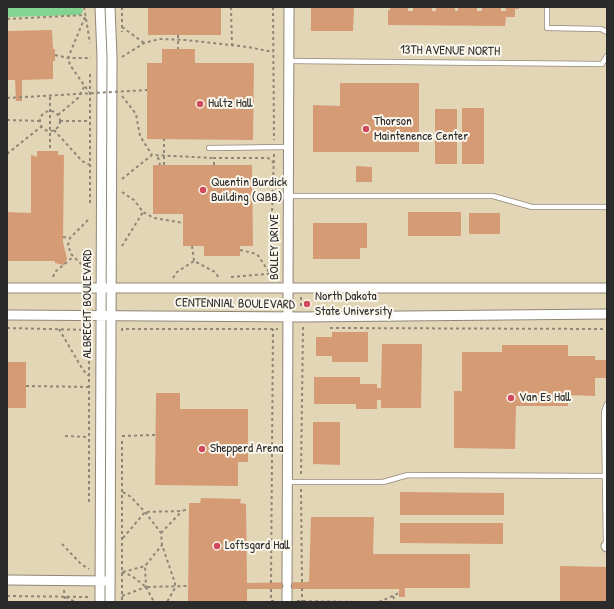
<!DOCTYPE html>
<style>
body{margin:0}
#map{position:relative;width:614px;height:609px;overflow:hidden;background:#f4e0c3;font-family:"Patrick Hand",sans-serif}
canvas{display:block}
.frame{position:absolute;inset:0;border:8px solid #2b2b2b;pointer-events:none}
</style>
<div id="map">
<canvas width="614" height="609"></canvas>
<div class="frame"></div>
</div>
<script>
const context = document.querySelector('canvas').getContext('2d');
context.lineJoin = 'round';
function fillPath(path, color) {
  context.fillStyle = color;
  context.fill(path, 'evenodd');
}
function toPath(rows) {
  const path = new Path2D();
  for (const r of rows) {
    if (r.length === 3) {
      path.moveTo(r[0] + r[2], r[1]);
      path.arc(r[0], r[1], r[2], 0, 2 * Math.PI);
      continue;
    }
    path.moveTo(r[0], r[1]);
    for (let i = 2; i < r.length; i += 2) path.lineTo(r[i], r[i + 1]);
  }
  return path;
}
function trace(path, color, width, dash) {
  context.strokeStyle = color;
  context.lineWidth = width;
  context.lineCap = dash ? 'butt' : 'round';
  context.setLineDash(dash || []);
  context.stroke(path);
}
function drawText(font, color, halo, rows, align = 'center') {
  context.font = font + ' "Patrick Hand",sans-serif';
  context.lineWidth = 4;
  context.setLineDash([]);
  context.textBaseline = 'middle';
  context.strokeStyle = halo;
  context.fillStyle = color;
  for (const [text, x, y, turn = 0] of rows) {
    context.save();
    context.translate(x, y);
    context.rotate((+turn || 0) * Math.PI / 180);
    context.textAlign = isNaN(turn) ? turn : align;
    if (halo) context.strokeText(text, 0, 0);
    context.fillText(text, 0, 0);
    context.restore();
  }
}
fillPath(toPath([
 [7,7,607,7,607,602,7,602]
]), '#e3d6b7');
fillPath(toPath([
 [7,7,82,7,83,12,79,15,7,17]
]), '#83d392');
fillPath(toPath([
 [148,7,221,7,221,35,148,35],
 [311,7,354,7,353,31,311,31],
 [390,7,408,7,408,11,413,11,413,7,432,7,432,11,436,11,436,7,455,7,455,11,458,11,458,7,477,7,477,11,482,11,482,7,501,7,501,11,506,11,505,7,519,7,519,9,515,9,515,17,506,17,505,26,388,25,388,10,390,10],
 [52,30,53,49,55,49,55,61,53,61,53,79,22,80,22,101,16,101,15,80,7,80,7,31],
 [162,49,195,49,195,63,254,63,253,140,147,139,147,63,162,63],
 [340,83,419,83,419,152,313,152,313,105,340,106],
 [462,108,484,108,484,164,462,164],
 [435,109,457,109,457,164,435,164],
 [37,151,58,151,58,155,64,155,63,242,67,259,64,265,55,263,55,261,7,261,7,212,31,213,31,155,37,157],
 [153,165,252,165,253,246,240,246,240,256,204,256,204,246,183,246,183,214,153,214],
 [356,166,372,167,372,182,356,182],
 [408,212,461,212,461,236,408,236],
 [469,213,500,213,500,234,469,234],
 [313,223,367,223,367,248,360,248,360,259,313,259],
 [332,332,368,332,368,362,332,362,332,356,316,356,316,337,332,337],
 [382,344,422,344,421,408,381,408,381,400,377,400,377,409,356,409,356,404,314,404,314,377,360,377,360,384,377,384,377,388,381,388],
 [502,345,568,345,568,356,595,356,595,360,607,360,607,378,595,378,595,396,568,395,568,406,516,406,515,449,454,448,454,391,462,391,462,352,502,352],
 [7,362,26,362,26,408,7,408],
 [156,393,180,393,180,409,248,409,248,462,238,462,238,486,155,485],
 [313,422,340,422,340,465,313,464],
 [400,492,504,493,504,515,400,515],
 [201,498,241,499,240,503,246,504,247,583,309,582,311,517,374,517,373,554,470,554,470,588,405,588,405,597,399,597,399,589,247,589,247,602,188,602,189,503,200,503],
 [400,523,503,523,503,544,400,543],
 [560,566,607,567,607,602,560,602]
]), '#d49b75');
const service = toPath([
 [547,7,547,28,601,29,607,32],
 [289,61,602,64,607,56],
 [209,148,289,147],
 [289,196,493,196,532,207,607,207],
 [287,482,383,482,408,475,605,476],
 [606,546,604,412,607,404]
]);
const minor = toPath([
 [7,288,607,288],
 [7,315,302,317,607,314],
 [606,546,607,547],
 [7,580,106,581],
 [287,583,289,7],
 [287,589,287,602],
 [100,602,102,57,100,7],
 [110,602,112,57,110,7]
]);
trace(service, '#908677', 6);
trace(minor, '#908677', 11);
trace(toPath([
 [84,7,90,43],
 [122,7,122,32],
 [231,7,232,46],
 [273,7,274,140],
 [85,17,68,58,70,65,89,92],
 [7,19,86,15],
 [122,27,144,43],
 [55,55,68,58,91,58],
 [122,57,144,43,160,39,186,40,248,47,273,52],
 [122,96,136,114,140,136,152,155],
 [50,121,10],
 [58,115,78,98,84,87],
 [7,120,41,121],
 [60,121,90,121],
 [54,130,82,161,90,165],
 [7,154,42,126],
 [274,154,270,273,274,278],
 [158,157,160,165],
 [214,165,214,158,268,158,274,163],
 [122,179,152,155,214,158],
 [122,192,134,200,143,212,154,218,183,223],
 [90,203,90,74],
 [63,237,70,238],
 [122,246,143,212],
 [192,246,194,261],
 [240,250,257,254,269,272],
 [90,273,71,254,68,245,70,238,90,218],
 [53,277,55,272,73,257],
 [231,277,279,273],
 [173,278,177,272,194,261,215,272,219,278],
 [301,306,301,297],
 [7,328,89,330],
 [330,328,607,329],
 [59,329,83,370,89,376],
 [122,331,122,329,278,329],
 [26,386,89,387],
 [65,436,89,437],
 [122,436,155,435],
 [122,441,122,602],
 [301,474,303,327],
 [301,489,302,583],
 [123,492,131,497,145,512,161,533,162,545,175,583,175,588,167,602],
 [89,502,89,341],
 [161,533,182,511],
 [123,538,145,512,182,511,188,509],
 [62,544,81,564,89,569],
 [122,572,132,576,146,587,188,586],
 [123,572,145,566,162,545],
 [271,583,273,329],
 [146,587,154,602],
 [302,588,302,601],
 [271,589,271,602],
 [64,590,65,602],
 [7,596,89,597],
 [122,596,146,587,145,566],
 [393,596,395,602],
 [66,597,75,602],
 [271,601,277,601],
 [297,601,360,602],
 [379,602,399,593]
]), '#908677', 2, [3, 3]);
trace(service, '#fff', 4.5);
trace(minor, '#fff', 9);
trace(toPath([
 [178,35,178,49],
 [50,97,50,151],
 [7,98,147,90],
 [164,165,164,139]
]), '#908677', 2, [3, 3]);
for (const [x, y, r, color] of [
 [200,104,4,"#d1495b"],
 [366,129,4,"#d1495b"],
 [203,190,4,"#d1495b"],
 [307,304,4,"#d1495b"],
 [511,398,4,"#d1495b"],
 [202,449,4,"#d1495b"],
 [217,546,4,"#d1495b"]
]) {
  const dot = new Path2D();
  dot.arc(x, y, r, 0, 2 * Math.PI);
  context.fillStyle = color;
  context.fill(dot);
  trace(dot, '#fbf7ec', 1.5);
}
drawText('13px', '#2b2b2b', '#fbf7ec', [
 ["13TH AVENUE NORTH",450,51,1],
 ["BOLLEY DRIVE",275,247,-90],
 ["ALBRECHT BOULEVARD",88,304,-90],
 ["CENTENNIAL BOULEVARD",235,304,1]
]);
drawText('13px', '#2b2b2b', '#fbf7ec', [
 ["Hultz Hall",208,104],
 ["Thorson",374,122],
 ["Maintenence Center",374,137],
 ["Quentin Burdick",211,183],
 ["Building (QBB)",211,198],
 ["North Dakota",315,297],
 ["State University",315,312],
 ["Van Es Hall",519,398],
 ["Shepperd Arena",210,449],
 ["Loftsgard Hall",225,546]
], 'left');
</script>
